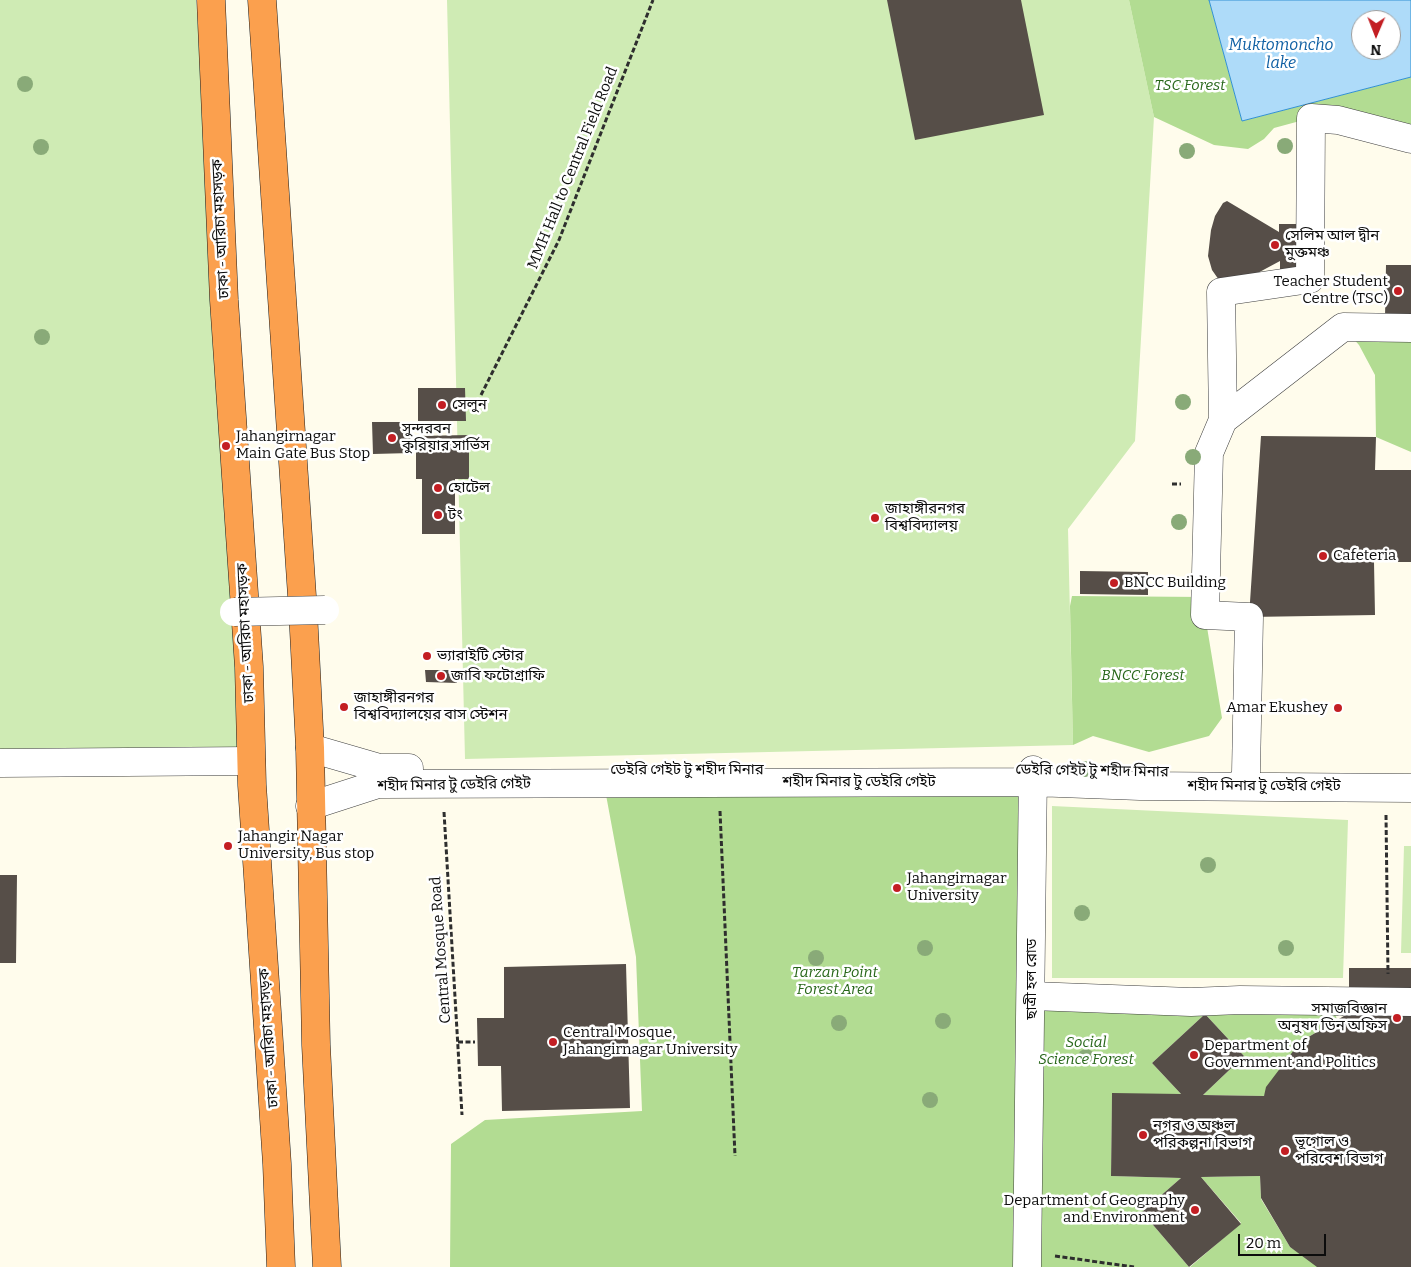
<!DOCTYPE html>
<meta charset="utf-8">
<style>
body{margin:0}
#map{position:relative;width:1411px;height:1267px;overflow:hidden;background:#fffcec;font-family:Bitter,serif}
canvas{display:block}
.north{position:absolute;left:1351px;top:10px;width:50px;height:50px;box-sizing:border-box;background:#fff;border:1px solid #9e9e9e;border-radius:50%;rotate:181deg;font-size:14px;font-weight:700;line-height:20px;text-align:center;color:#0c0c0c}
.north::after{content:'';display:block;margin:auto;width:18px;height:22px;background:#c31e23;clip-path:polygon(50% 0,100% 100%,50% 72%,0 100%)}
.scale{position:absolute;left:1238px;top:1234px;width:88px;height:22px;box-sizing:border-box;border:2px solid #0c0c0c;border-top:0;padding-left:6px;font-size:15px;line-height:18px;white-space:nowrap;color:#0c0c0c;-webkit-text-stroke:4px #fff;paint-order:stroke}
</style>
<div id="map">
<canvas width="1411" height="1267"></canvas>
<div class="north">N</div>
<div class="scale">20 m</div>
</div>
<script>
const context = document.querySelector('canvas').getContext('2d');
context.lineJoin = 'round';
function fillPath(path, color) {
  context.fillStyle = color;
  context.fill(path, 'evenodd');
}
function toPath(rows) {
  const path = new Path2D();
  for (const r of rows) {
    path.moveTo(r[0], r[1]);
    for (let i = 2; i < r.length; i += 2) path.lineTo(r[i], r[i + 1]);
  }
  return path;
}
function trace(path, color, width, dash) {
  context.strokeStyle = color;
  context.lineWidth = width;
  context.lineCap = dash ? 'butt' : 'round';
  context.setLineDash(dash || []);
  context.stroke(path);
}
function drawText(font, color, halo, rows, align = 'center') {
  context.font = font + ' Bitter,"Noto Sans Bengali",serif';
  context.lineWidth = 5;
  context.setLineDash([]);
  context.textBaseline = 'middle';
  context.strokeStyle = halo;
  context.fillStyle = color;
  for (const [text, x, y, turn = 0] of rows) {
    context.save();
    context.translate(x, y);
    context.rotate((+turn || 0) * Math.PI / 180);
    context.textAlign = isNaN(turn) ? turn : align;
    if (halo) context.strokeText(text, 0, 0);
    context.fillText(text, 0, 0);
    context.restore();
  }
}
fillPath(toPath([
 [0,0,196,0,251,761,0,766],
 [447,0,1129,0,1154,117,1135,441,1068,529,1073,745,465,759],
 [1052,806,1348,820,1343,978,1052,978],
 [1404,846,1411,846,1411,953,1401,953]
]), '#cfebb4');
fillPath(toPath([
 [1129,0,1209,0,1242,121,1411,77,1411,139,1311,118,1274,128,1264,139,1248,149,1214,145,1154,117],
 [1343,327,1411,328,1411,452,1376,437,1375,375,1359,345],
 [1072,596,1206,597,1205,615,1222,718,1209,736,1149,752,1093,736,1073,745,1070,606],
 [1032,782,1022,1267,450,1267,451,1144,485,1120,642,1111,636,957,604,784],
 [1037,1000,1333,1005,1337,1020,1300,1042,1264,1096,1203,1095,1244,1056,1205,1014,1152,1063,1181,1094,1112,1094,1111,1176,1181,1178,1142,1212,1189,1267,1038,1267],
 [1260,1176,1261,1199,1290,1247,1320,1267,1190,1267,1241,1223,1201,1177]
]), '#b2dc92');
const water = toPath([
 [1209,0,1411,0,1411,77,1242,121,1209,0],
 [1361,20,1391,20,1391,50,1361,50,1361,20]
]);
fillPath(water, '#aedbf9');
trace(water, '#3190d3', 1);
fillPath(toPath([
 [887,0,1021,0,1044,115,915,140],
 [1227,201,1279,232,1279,224,1299,224,1301,270,1280,270,1280,261,1226,290,1212,270,1208,256,1211,230,1215,216,1223,203],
 [1386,265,1411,265,1411,317,1385,317],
 [418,388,465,388,466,421,418,421],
 [372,422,410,422,411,453,373,454],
 [469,435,469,479,455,479,455,534,422,534,422,479,416,479,416,436],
 [1261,436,1376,437,1375,470,1411,470,1411,562,1374,562,1375,615,1249,617],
 [1080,571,1148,572,1148,595,1080,594],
 [425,670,457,670,457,683,426,682],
 [0,875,17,875,16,963,0,963],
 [626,964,630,1108,502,1111,501,1066,478,1066,477,1018,504,1018,504,967],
 [1349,968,1411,968,1411,1267,1317,1267,1290,1247,1261,1198,1260,1176,1201,1177,1241,1224,1189,1267,1142,1212,1181,1178,1111,1176,1112,1093,1181,1094,1152,1063,1205,1014,1244,1056,1203,1095,1264,1096,1266,1087,1300,1042,1349,1013]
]), '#564e48');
const minor = toPath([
 [1223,420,1221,292,1310,279,1311,118,1338,120,1411,139],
 [310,748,379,768,409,768],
 [0,763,251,761],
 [1242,786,1246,773,1249,617,1205,615,1209,453,1223,420,1343,327,1411,328],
 [310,806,378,784,1033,782,1140,786,1411,788],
 [1032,996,1191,1002,1240,1000,1411,1002],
 [1027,1267,1033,770]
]);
const highway = toPath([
 [211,0,224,300,249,667,252,785,277,1164,281,1267],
 [262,0,303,611,310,748,316,1045,327,1267]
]);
trace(minor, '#3f3f3f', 29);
trace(highway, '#1d1d1d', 29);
trace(toPath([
 [481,395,559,240,653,0],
 [1172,484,1181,484],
 [720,811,735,1156],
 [444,812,462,1115],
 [1386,815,1388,974],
 [458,1042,475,1042],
 [1055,1256,1134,1267]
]), '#2e2e2e', 3, [5, 2.5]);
trace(minor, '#fff', 28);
trace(highway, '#fba04e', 28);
const minorBridge = toPath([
 [234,612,325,610]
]);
trace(minorBridge, '#3f3f3f', 29, []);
trace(minorBridge, '#fff', 28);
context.fillStyle = '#89aa78';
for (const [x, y] of [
 [25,84],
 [1285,146],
 [41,147],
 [1187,151],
 [42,337],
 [1183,402],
 [1193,457],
 [1179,522],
 [1085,769],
 [1208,865],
 [1082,913],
 [925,948],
 [1286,948],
 [816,958],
 [943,1021],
 [839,1023],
 [1086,1057],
 [930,1100]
]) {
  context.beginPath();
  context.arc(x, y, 8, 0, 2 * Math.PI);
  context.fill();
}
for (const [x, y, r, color] of [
 [1275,245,5,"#c31e23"],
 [1398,291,5,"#c31e23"],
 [442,405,5,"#c31e23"],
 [392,438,5,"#c31e23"],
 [226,446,5,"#c31e23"],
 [438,488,5,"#c31e23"],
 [438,515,5,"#c31e23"],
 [875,518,5,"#c31e23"],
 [1323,556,5,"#c31e23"],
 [1114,583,5,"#c31e23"],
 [427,656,5,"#c31e23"],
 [441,676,5,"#c31e23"],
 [344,707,5,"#c31e23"],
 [1338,708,5,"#c31e23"],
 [228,846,5,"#c31e23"],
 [897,888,5,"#c31e23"],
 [1397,1018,5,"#c31e23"],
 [553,1042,5,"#c31e23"],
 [1194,1055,5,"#c31e23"],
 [1143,1135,5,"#c31e23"],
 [1285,1151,5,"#c31e23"],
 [1195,1210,5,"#c31e23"]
]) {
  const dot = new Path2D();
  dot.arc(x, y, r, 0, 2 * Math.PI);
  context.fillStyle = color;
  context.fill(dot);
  trace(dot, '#fff', 2);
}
drawText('italic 15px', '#28671a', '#fff', [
 ["TSC Forest",1190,86],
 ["BNCC Forest",1143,676],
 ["Tarzan Point",835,973],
 ["Forest Area",835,990],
 ["Social",1086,1043],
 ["Science Forest",1086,1060]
]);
drawText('15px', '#0c0c0c', '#fff', [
 ["MMH Hall to Central Field Road",573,168,-68],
 ["ঢাকা - আরিচা মহাসড়ক",221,229,-93],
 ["ঢাকা - আরিচা মহাসড়ক",246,633,-93],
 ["ডেইরি গেইট টু শহীদ মিনার",687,770],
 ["ডেইরি গেইট টু শহীদ মিনার",1092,771,1],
 ["শহীদ মিনার টু ডেইরি গেইট",859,782],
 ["শহীদ মিনার টু ডেইরি গেইট",454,785,-1],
 ["শহীদ মিনার টু ডেইরি গেইট",1264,786],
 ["Central Mosque Road",441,950,-94],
 ["ছাত্রী হল রোড",1032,979,-90],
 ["ঢাকা - আরিচা মহাসড়ক",269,1038,-94]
]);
drawText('15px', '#0c0c0c', '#fff', [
 ["সেলিম আল দ্বীন",1285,236],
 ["মুক্তমঞ্চ",1285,253],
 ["Teacher Student",1388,282,"right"],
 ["Centre (TSC)",1388,299,"right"],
 ["সেলুন",452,405],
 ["সুন্দরবন",402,429],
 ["কুরিয়ার সার্ভিস",402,446],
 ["Jahangirnagar",236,437],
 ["Main Gate Bus Stop",236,454],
 ["হোটেল",448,488],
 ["জাহাঙ্গীরনগর",885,509],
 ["বিশ্ববিদ্যালয়",885,526],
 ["টং",448,515],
 ["Cafeteria",1333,556],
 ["BNCC Building",1124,583],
 ["ভ্যারাইটি স্টোর",437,656],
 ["জাবি ফটোগ্রাফি",451,676],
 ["জাহাঙ্গীরনগর",354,698],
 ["বিশ্ববিদ্যালয়ের বাস স্টেশন",354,715],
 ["Amar Ekushey",1328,708,"right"],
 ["Jahangir Nagar",238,837],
 ["University, Bus stop",238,854],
 ["Jahangirnagar",907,879],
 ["University",907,896],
 ["সমাজবিজ্ঞান",1387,1009,"right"],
 ["অনুষদ ডিন অফিস",1387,1026,"right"],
 ["Central Mosque,",563,1033],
 ["Jahangirnagar University",563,1050],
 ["Department of",1204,1046],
 ["Government and Politics",1204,1063],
 ["নগর ও অঞ্চল",1153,1126],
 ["পরিকল্পনা বিভাগ",1153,1143],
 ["ভূগোল ও",1295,1142],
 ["পরিবেশ বিভাগ",1295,1159],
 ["Department of Geography",1185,1201,"right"],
 ["and Environment",1185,1218,"right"]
], 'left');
drawText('italic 16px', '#1060a4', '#fff', [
 ["Muktomoncho",1281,46],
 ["lake",1281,64]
]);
</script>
